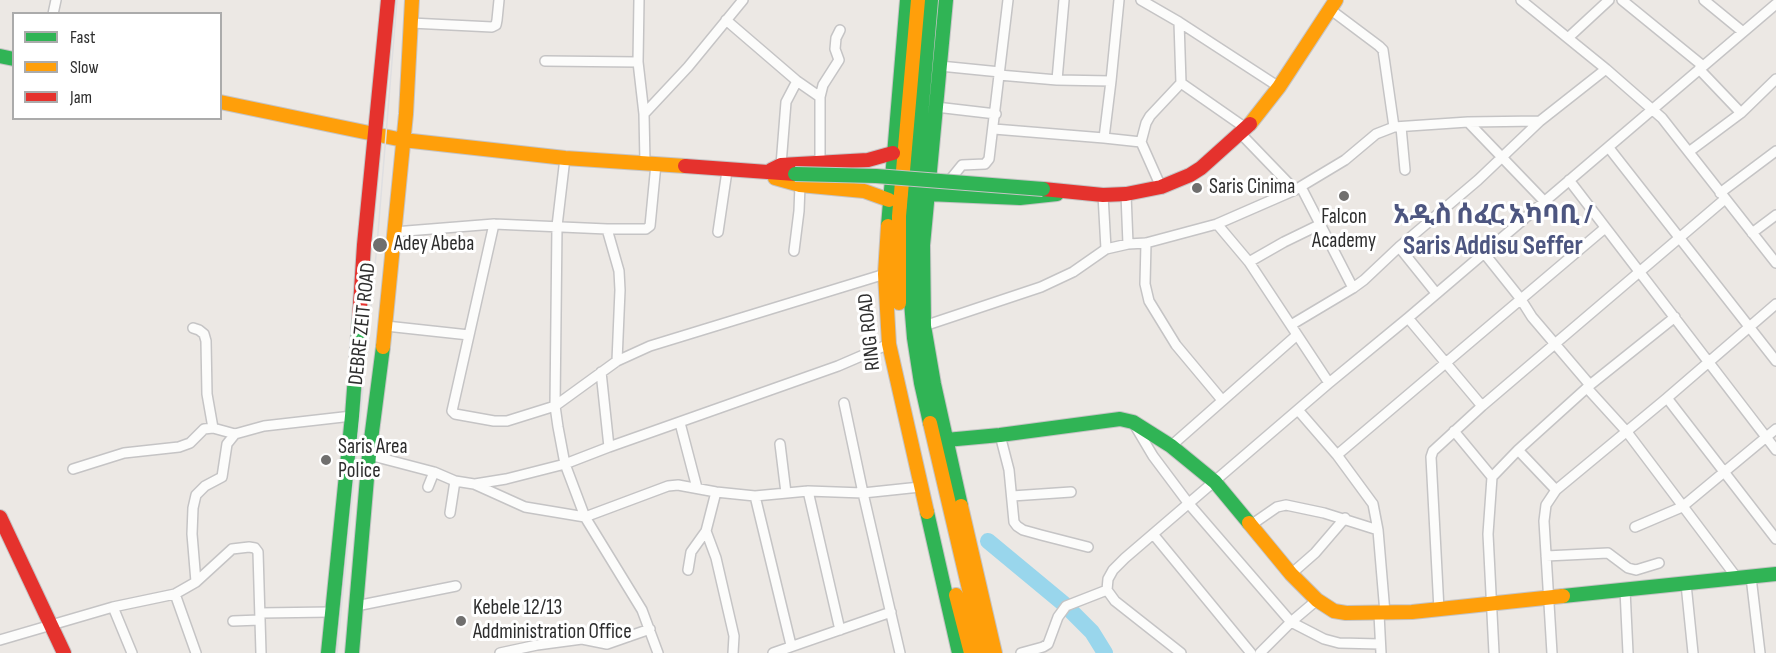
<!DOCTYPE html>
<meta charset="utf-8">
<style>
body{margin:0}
#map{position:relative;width:1776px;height:653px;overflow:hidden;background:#ece8e4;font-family:"Sofia Sans Condensed",sans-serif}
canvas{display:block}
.legend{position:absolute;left:12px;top:12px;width:210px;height:108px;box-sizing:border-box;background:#fff;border:2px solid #ababab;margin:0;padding:8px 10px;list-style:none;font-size:18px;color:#2e2e2e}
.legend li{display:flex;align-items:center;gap:12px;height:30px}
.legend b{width:30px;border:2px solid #ababab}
</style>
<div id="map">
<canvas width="1776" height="653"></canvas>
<ul class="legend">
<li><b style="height:8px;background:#30b455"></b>Fast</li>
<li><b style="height:8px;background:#ff9f0a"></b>Slow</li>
<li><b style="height:8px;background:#e5322d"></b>Jam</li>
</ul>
</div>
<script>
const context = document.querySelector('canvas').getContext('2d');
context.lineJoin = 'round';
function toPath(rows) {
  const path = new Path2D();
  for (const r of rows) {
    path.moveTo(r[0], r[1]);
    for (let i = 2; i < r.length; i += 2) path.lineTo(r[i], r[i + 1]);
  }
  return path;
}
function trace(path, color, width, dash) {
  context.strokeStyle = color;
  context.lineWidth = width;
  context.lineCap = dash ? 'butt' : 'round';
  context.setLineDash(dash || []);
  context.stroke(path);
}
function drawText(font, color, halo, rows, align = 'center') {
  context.font = font + ' "Sofia Sans Condensed","Noto Sans Ethiopic",sans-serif';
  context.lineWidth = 6;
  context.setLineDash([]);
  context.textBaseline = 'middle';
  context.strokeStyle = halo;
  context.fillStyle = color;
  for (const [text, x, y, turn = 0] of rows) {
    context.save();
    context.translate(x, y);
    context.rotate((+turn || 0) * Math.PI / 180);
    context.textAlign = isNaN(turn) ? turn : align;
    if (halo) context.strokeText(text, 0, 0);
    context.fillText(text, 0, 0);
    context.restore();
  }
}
trace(toPath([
 [988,541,1064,604,1092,632,1105,653]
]), '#99d6ec', 16);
const street = toPath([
 [639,0,638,62,644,114],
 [1141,0,1179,22,1279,87],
 [1521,0,1606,69,1662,118,1776,263],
 [1622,0,1703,66],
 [1704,0,1743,32],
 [1331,10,1379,46,1383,50,1394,127],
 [53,14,56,0],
 [726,20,797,81,820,97,820,163],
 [411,23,492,27,496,25,497,20,499,0],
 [1569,37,1609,0],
 [545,61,638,62],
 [940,66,1000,72],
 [1699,69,1741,113],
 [999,75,1057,80,1111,81,1119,0],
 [1057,80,1064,0],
 [1181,83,1247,129],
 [820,97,823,85,839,60,835,49,836,38,840,30],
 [936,107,996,114],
 [1468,122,1540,121,1606,69],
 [1401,127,1405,170],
 [994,129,1104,138,1111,81],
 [1241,134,1295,190],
 [1104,138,1141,142],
 [1609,148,1776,361],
 [1690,151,1741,113,1776,79],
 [565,158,557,226,555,406,558,427,565,464,585,517,642,610,658,653],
 [645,163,644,114,688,67,743,0],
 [781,165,786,102,797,81],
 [1569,180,1776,450],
 [949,181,962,165,985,164,989,159,1008,0],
 [1161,187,1141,142,1146,123,1150,116,1181,83,1179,22],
 [1301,187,1353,288,1364,280,1399,247,1478,180,1540,121],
 [1720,193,1776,151],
 [1126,194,1128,244],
 [1103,195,1106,249],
 [494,224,452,411,455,414,494,421,507,421,555,406,617,361,650,346,885,274],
 [1217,224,1295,190,1345,160,1376,134,1394,127,1468,122,1545,202],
 [607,229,646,229,650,226,656,164],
 [394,232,494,224,607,229,619,271,620,290,617,361],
 [718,232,727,171],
 [1752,233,1776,215],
 [1146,243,1145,284,1149,301,1176,345,1222,400],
 [1399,247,1436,293],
 [794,251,799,211,800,185],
 [1484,253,1520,298,1532,317,1590,385],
 [1249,262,1284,242,1319,225],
 [1776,304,1667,398,1776,539],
 [1408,318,1482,406],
 [1291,325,1353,288],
 [386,326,469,335],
 [924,326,1041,287,1073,272,1106,249,1128,244,1146,243,1217,224,1249,262,1329,383],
 [193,328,199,330,204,334,206,341,207,394,213,428],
 [601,372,609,447],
 [1587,388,1627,432,1737,578],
 [844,403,863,493,920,487],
 [1298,410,1337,455,1605,228],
 [680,423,697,488],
 [1134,424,1153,456,1189,504,1291,622,1324,639,1339,643,1380,644],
 [1454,431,1492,477],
 [1000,435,1009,470,1014,522,1017,526,1023,530,1041,535,1088,547],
 [780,444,786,493],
 [1171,446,1297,335],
 [1518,450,1556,490],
 [369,455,434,472,455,481,474,484,525,507,585,517,668,486,678,485,716,492,755,496,808,491,863,493,900,653],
 [1337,455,1373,504,1378,530,1385,613],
 [73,469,124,453,179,447,190,443,204,429,213,428,235,434],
 [475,484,506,479,565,464,609,447,838,366,889,344],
 [428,487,434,472],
 [808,491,840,630],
 [755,496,791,645],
 [1012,496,1071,492],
 [450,513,455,481],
 [1251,525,1277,507,1286,505,1324,513,1378,530],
 [1635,527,1682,507,1776,429],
 [706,531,716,492],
 [1153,534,1251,653],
 [1546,556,1608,553,1628,568,1636,570,1659,563],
 [688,570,691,552,706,531,716,558,734,636,733,653],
 [1291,574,1315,553,1345,518],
 [1751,577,1760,653],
 [196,582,192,534,193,508,196,495,205,486,222,477,227,444,235,434,264,426,352,416],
 [1686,584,1693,653],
 [1625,590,1628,653],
 [175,594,196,653],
 [356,606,456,586],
 [113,607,132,653],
 [1439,610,1431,457,1433,451,1482,406,1725,199],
 [260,613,332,612],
 [1379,614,1381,653],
 [233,621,260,620],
 [0,640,113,607,175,594,196,582,232,549,249,547,255,548,258,552,261,653],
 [500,653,537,645,582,639,607,644,650,629],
 [773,653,891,612],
 [1021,653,1043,647,1048,644,1058,617,1066,606,1107,590],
 [1181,653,1115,601,1107,590,1108,579,1113,570,1125,558,1329,383,1408,318,1776,4],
 [1260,653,1291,622,1317,600],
 [1494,653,1488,534,1492,477,1518,450,1590,385,1675,317],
 [1552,653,1544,521,1546,505,1556,490,1667,398]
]);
const fast = toPath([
 [946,0,923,245,924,326,934,384,961,506],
 [0,56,14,59],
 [927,194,1020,198,1057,194],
 [888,226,907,0],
 [930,423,921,383,914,338,910,290,910,245,931,0],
 [946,440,1000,435,1120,419,1133,422,1171,446,1215,482,1249,523],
 [927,512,959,653],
 [1563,596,1776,574],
 [328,653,352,416,359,321],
 [352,653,369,455,383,347]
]);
const slow = toPath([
 [220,102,403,140,565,158,685,166],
 [1250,124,1279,87,1336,0],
 [775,178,800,185,864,191,889,200],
 [888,226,885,274,889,344,927,512],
 [899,303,899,216,918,0],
 [383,347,406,114,412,0],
 [930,423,984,653],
 [961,506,995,653],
 [1249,523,1291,574,1317,600,1334,611,1346,613,1412,612,1563,596],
 [956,595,971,653]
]);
const jam = toPath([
 [685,166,795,174],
 [771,170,781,165,868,160,893,153],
 [1043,189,1103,195,1126,194,1161,187,1190,175,1201,168,1250,124],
 [359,321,364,245,388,0],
 [0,517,64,653]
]);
trace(street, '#c5c4c5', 12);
trace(fast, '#c5c4c5', 16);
trace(slow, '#c5c4c5', 16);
trace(jam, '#c5c4c5', 16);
trace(street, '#fcfcfb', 9);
trace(fast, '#30b455', 14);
trace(slow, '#ff9f0a', 14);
trace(jam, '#e5322d', 14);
trace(toPath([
 [337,653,377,245,397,0]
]), '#dfdfe1', 1.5);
const fastBridge = toPath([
 [795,174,876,176,1043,189]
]);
trace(fastBridge, '#c5c4c5', 16, []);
trace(fastBridge, '#30b455', 14);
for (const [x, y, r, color] of [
 [1197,188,6,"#706f6e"],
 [1344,196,6,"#706f6e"],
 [380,245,8,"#706f6e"],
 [326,460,6,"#706f6e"],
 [461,621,6,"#706f6e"]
]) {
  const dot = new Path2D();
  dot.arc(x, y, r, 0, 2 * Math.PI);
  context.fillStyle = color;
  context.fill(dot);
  trace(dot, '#fff', 2);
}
drawText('21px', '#2e2e2e', '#fff', [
 ["Saris Cinima",1209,188],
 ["Falcon",1344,218,"center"],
 ["Academy",1344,242,"center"],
 ["Adey Abeba",394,245],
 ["Saris Area",338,448],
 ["Police",338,472],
 ["Kebele 12/13",473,609],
 ["Addministration Office",473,633]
], 'left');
drawText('21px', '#2e2e2e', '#fff', [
 ["DEBRE ZEIT ROAD",363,324,-84],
 ["RING ROAD",870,332,-96]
]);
drawText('bold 27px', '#4d5680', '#fff', [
 ["አዲስ ሰፈር አካባቢ /",1493,216],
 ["Saris Addisu Seffer",1493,247]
]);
</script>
